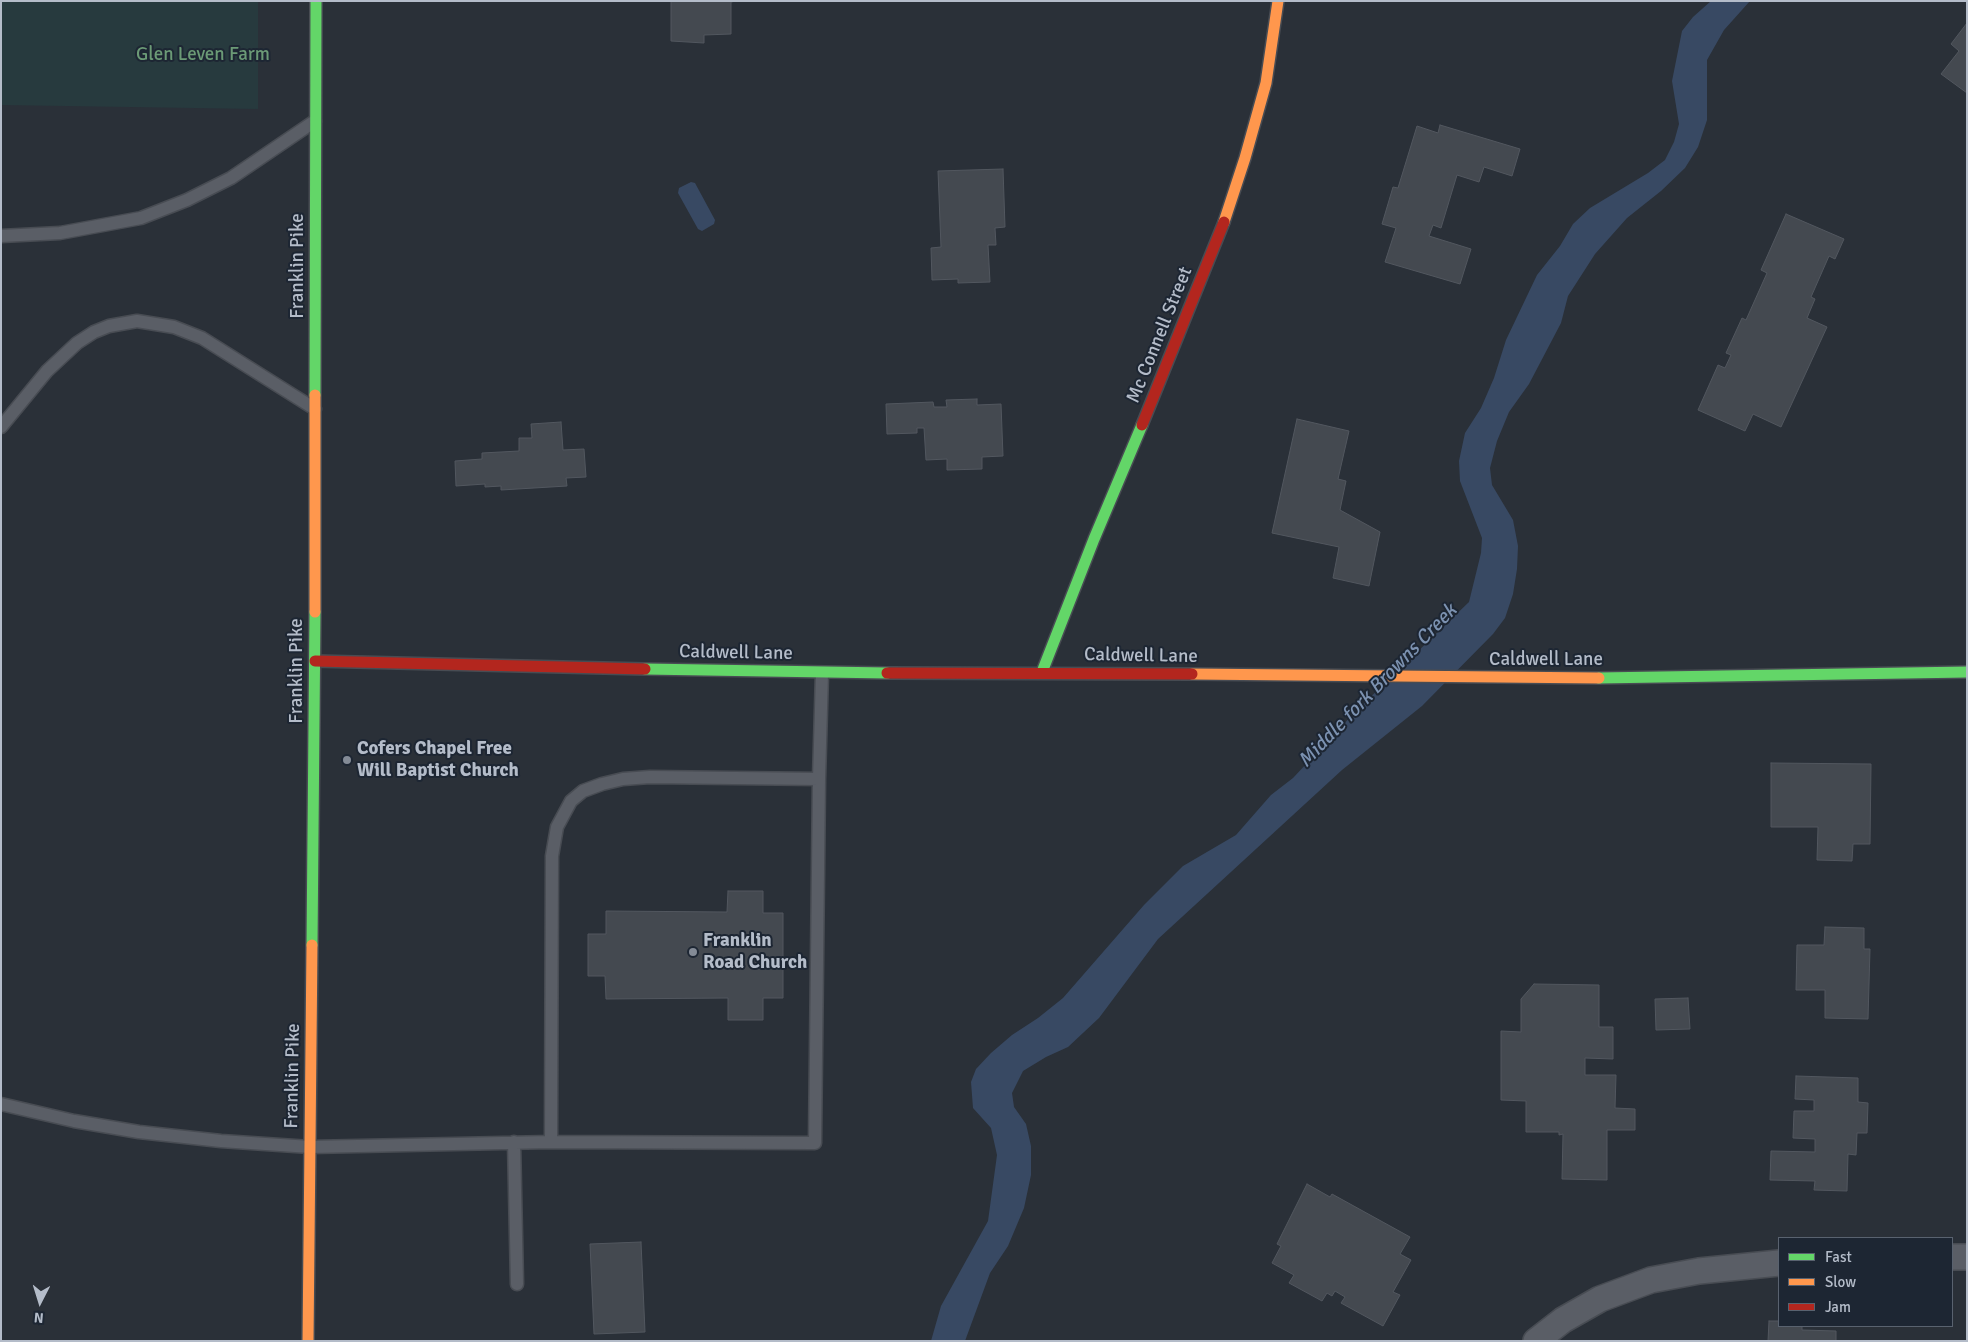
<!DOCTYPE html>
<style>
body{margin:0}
#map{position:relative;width:1968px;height:1342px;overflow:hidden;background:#2a3038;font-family:Signika,sans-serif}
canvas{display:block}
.frame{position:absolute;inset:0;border:2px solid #b4bcc9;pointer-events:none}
.legend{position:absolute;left:1778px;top:1237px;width:175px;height:90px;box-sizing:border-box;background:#1d2633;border:1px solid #59626f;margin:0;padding:6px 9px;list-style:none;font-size:15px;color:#b4bcc9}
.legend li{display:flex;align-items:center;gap:10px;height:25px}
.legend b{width:25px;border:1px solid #59626f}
.north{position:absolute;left:15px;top:1277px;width:50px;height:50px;-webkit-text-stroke:4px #1d2633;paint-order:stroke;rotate:185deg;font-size:14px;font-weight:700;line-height:20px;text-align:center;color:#b4bcc9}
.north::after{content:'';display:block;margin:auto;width:18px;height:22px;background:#b4bcc9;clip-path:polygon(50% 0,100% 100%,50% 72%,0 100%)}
</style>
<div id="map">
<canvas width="1968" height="1342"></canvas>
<div class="frame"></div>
<ul class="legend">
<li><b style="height:6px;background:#63d668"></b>Fast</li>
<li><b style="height:6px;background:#ff974d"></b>Slow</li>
<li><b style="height:6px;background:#b3261e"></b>Jam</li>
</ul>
<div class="north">N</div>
</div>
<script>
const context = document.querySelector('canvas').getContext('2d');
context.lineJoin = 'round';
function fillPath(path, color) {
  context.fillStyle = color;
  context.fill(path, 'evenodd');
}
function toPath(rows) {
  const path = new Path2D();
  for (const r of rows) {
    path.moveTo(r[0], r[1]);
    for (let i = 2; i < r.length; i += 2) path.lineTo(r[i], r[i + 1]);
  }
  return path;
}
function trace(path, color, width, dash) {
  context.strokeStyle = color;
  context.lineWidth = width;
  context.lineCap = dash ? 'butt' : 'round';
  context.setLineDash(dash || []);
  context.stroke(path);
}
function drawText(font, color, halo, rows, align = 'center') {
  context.font = font + ' Signika,sans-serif';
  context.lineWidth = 4;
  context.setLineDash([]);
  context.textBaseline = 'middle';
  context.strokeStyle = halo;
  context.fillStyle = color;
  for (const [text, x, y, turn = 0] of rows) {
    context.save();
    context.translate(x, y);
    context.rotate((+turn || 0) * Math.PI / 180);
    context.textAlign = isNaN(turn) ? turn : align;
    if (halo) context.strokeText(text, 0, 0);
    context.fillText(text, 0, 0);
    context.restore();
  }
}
fillPath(toPath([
 [1,1,258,1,258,109,1,105]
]), '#273a3e');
fillPath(toPath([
 [1711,1,1750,1,1724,30,1707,60,1707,120,1698,147,1685,168,1661,191,1627,218,1595,254,1568,296,1561,323,1529,384,1509,412,1497,441,1490,468,1492,485,1513,520,1518,546,1517,569,1513,594,1505,618,1493,634,1422,706,1342,770,1158,939,1099,1018,1068,1047,1046,1057,1023,1071,1012,1093,1014,1107,1026,1124,1031,1146,1031,1175,1024,1208,1008,1246,990,1273,965,1341,931,1341,941,1306,988,1221,997,1155,991,1128,973,1108,971,1082,976,1069,991,1053,1012,1035,1038,1018,1063,998,1144,905,1183,866,1236,835,1271,795,1293,778,1356,711,1469,602,1481,553,1482,538,1460,481,1459,461,1465,433,1481,408,1494,378,1506,340,1537,275,1560,246,1573,224,1590,208,1648,173,1665,160,1674,142,1679,124,1672,81,1682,31,1693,17],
 [691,182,695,183,715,220,714,224,702,231,698,229,678,193,679,188]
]), '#384963');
const building = toPath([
 [671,1,736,1,731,2,731,34,704,35,704,43,671,41,671,1],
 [1967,23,1967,93,1941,74,1959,51,1951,44,1967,23],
 [1440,125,1520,149,1512,176,1484,167,1479,182,1457,175,1441,228,1433,225,1429,236,1471,249,1460,284,1385,262,1396,228,1382,224,1393,187,1398,188,1417,126,1438,133,1440,125],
 [1003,169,1005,227,995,228,996,245,988,245,990,282,958,283,958,279,932,280,931,248,941,247,938,171,1003,169],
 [1786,214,1844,239,1835,259,1829,256,1811,297,1815,299,1807,318,1827,327,1781,427,1753,414,1745,431,1698,410,1718,365,1725,368,1731,355,1726,353,1742,318,1746,320,1767,273,1761,270,1786,214],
 [977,399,977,405,1001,404,1003,456,982,457,982,469,947,470,947,459,926,460,924,428,917,428,917,433,887,434,886,404,933,402,934,407,947,407,946,400,977,399],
 [1297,419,1349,431,1338,479,1346,481,1340,510,1380,532,1369,586,1333,578,1339,547,1272,533,1297,419],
 [561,422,563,450,584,449,586,477,566,478,567,486,501,490,501,486,485,487,485,484,456,486,455,461,482,459,482,453,519,451,519,438,532,438,531,424,561,422],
 [1771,763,1871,764,1870,844,1853,844,1852,861,1817,860,1818,827,1771,827,1771,763],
 [728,891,763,891,763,913,783,913,783,998,763,998,763,1020,728,1020,728,998,606,999,605,976,588,976,588,934,606,934,606,911,727,912,728,891],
 [1825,927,1864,928,1864,949,1870,949,1868,1019,1825,1018,1825,990,1796,990,1797,945,1824,945,1825,927],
 [1534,984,1599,985,1599,1027,1613,1027,1613,1059,1585,1058,1585,1075,1616,1075,1615,1108,1635,1109,1635,1130,1607,1130,1607,1180,1562,1179,1563,1134,1559,1135,1559,1132,1526,1132,1526,1101,1501,1100,1501,1031,1521,1032,1521,999,1534,984],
 [1688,998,1690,1029,1656,1030,1655,999,1688,998],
 [1796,1076,1858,1078,1858,1102,1868,1103,1867,1133,1857,1133,1856,1155,1848,1154,1847,1191,1814,1190,1815,1181,1770,1180,1771,1151,1815,1152,1815,1139,1793,1138,1794,1111,1814,1111,1814,1100,1795,1099,1796,1076],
 [1307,1184,1330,1197,1332,1194,1410,1237,1400,1254,1411,1260,1393,1292,1400,1295,1383,1326,1341,1303,1345,1297,1335,1291,1332,1296,1327,1293,1322,1301,1289,1283,1294,1275,1272,1263,1281,1246,1277,1244,1307,1184],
 [641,1242,645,1332,594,1334,590,1244,641,1242],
 [1769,1321,1779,1321,1779,1326,1802,1326,1802,1330,1836,1331,1836,1341,1768,1341,1769,1321]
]);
fillPath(building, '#444950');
trace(building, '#52575f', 1);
const lane = toPath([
 [1,236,60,233,141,218,187,200,231,178,315,121],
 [1,427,47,371,77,343,94,332,109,326,137,321,174,327,202,338,315,409],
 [819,779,822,673],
 [1,1104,74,1121,139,1132,221,1141,310,1147,551,1142,815,1143,819,779,650,777,623,779,602,784,583,791,571,801,557,827,552,856,551,1142],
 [514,1142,517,1284]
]);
const street = toPath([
 [1952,1257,1967,1257],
 [1536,1341,1563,1320,1600,1299,1651,1280,1699,1271,1779,1263]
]);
const fast = toPath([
 [315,395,316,1],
 [645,669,887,673],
 [1042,672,1094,539,1142,425],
 [1599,678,1967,672],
 [312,945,315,612]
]);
const slow = toPath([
 [1224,222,1245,158,1266,83,1278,1],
 [315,612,315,395],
 [1192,674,1599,678],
 [308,1341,312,945]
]);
const jam = toPath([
 [1142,425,1224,222],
 [315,661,645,669],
 [887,673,1192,674]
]);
trace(lane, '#484c53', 15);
trace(street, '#484c53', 28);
trace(fast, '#484c53', 14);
trace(slow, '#484c53', 14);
trace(jam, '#484c53', 14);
trace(lane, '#5a5e66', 12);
trace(street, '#5a5e66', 25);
trace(fast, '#63d668', 11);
trace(slow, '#ff974d', 11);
trace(jam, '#b3261e', 11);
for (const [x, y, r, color] of [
 [347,760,5,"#848b96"],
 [693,952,5,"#848b96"]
]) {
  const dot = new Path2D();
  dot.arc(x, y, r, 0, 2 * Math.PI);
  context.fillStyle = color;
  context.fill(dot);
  trace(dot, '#1d2633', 2);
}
drawText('19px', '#6b9a76', '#1d2633', [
 ["Glen Leven Farm",203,55]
]);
drawText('19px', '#b4bcc9', '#1d2633', [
 ["Franklin Pike",298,266,-90],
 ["Mc Connell Street",1160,335,-68],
 ["Caldwell Lane",736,653,1],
 ["Caldwell Lane",1141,656,1],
 ["Caldwell Lane",1546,660],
 ["Franklin Pike",297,671,-90],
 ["Franklin Pike",293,1076,-89]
]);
drawText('bold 19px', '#b4bcc9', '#1d2633', [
 ["Cofers Chapel Free",357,749],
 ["Will Baptist Church",357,771],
 ["Franklin",703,941],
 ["Road Church",703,963]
], 'left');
drawText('italic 20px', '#7c92b1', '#1d2633', [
 ["Middle fork Browns Creek",1378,686,-46]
]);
</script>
